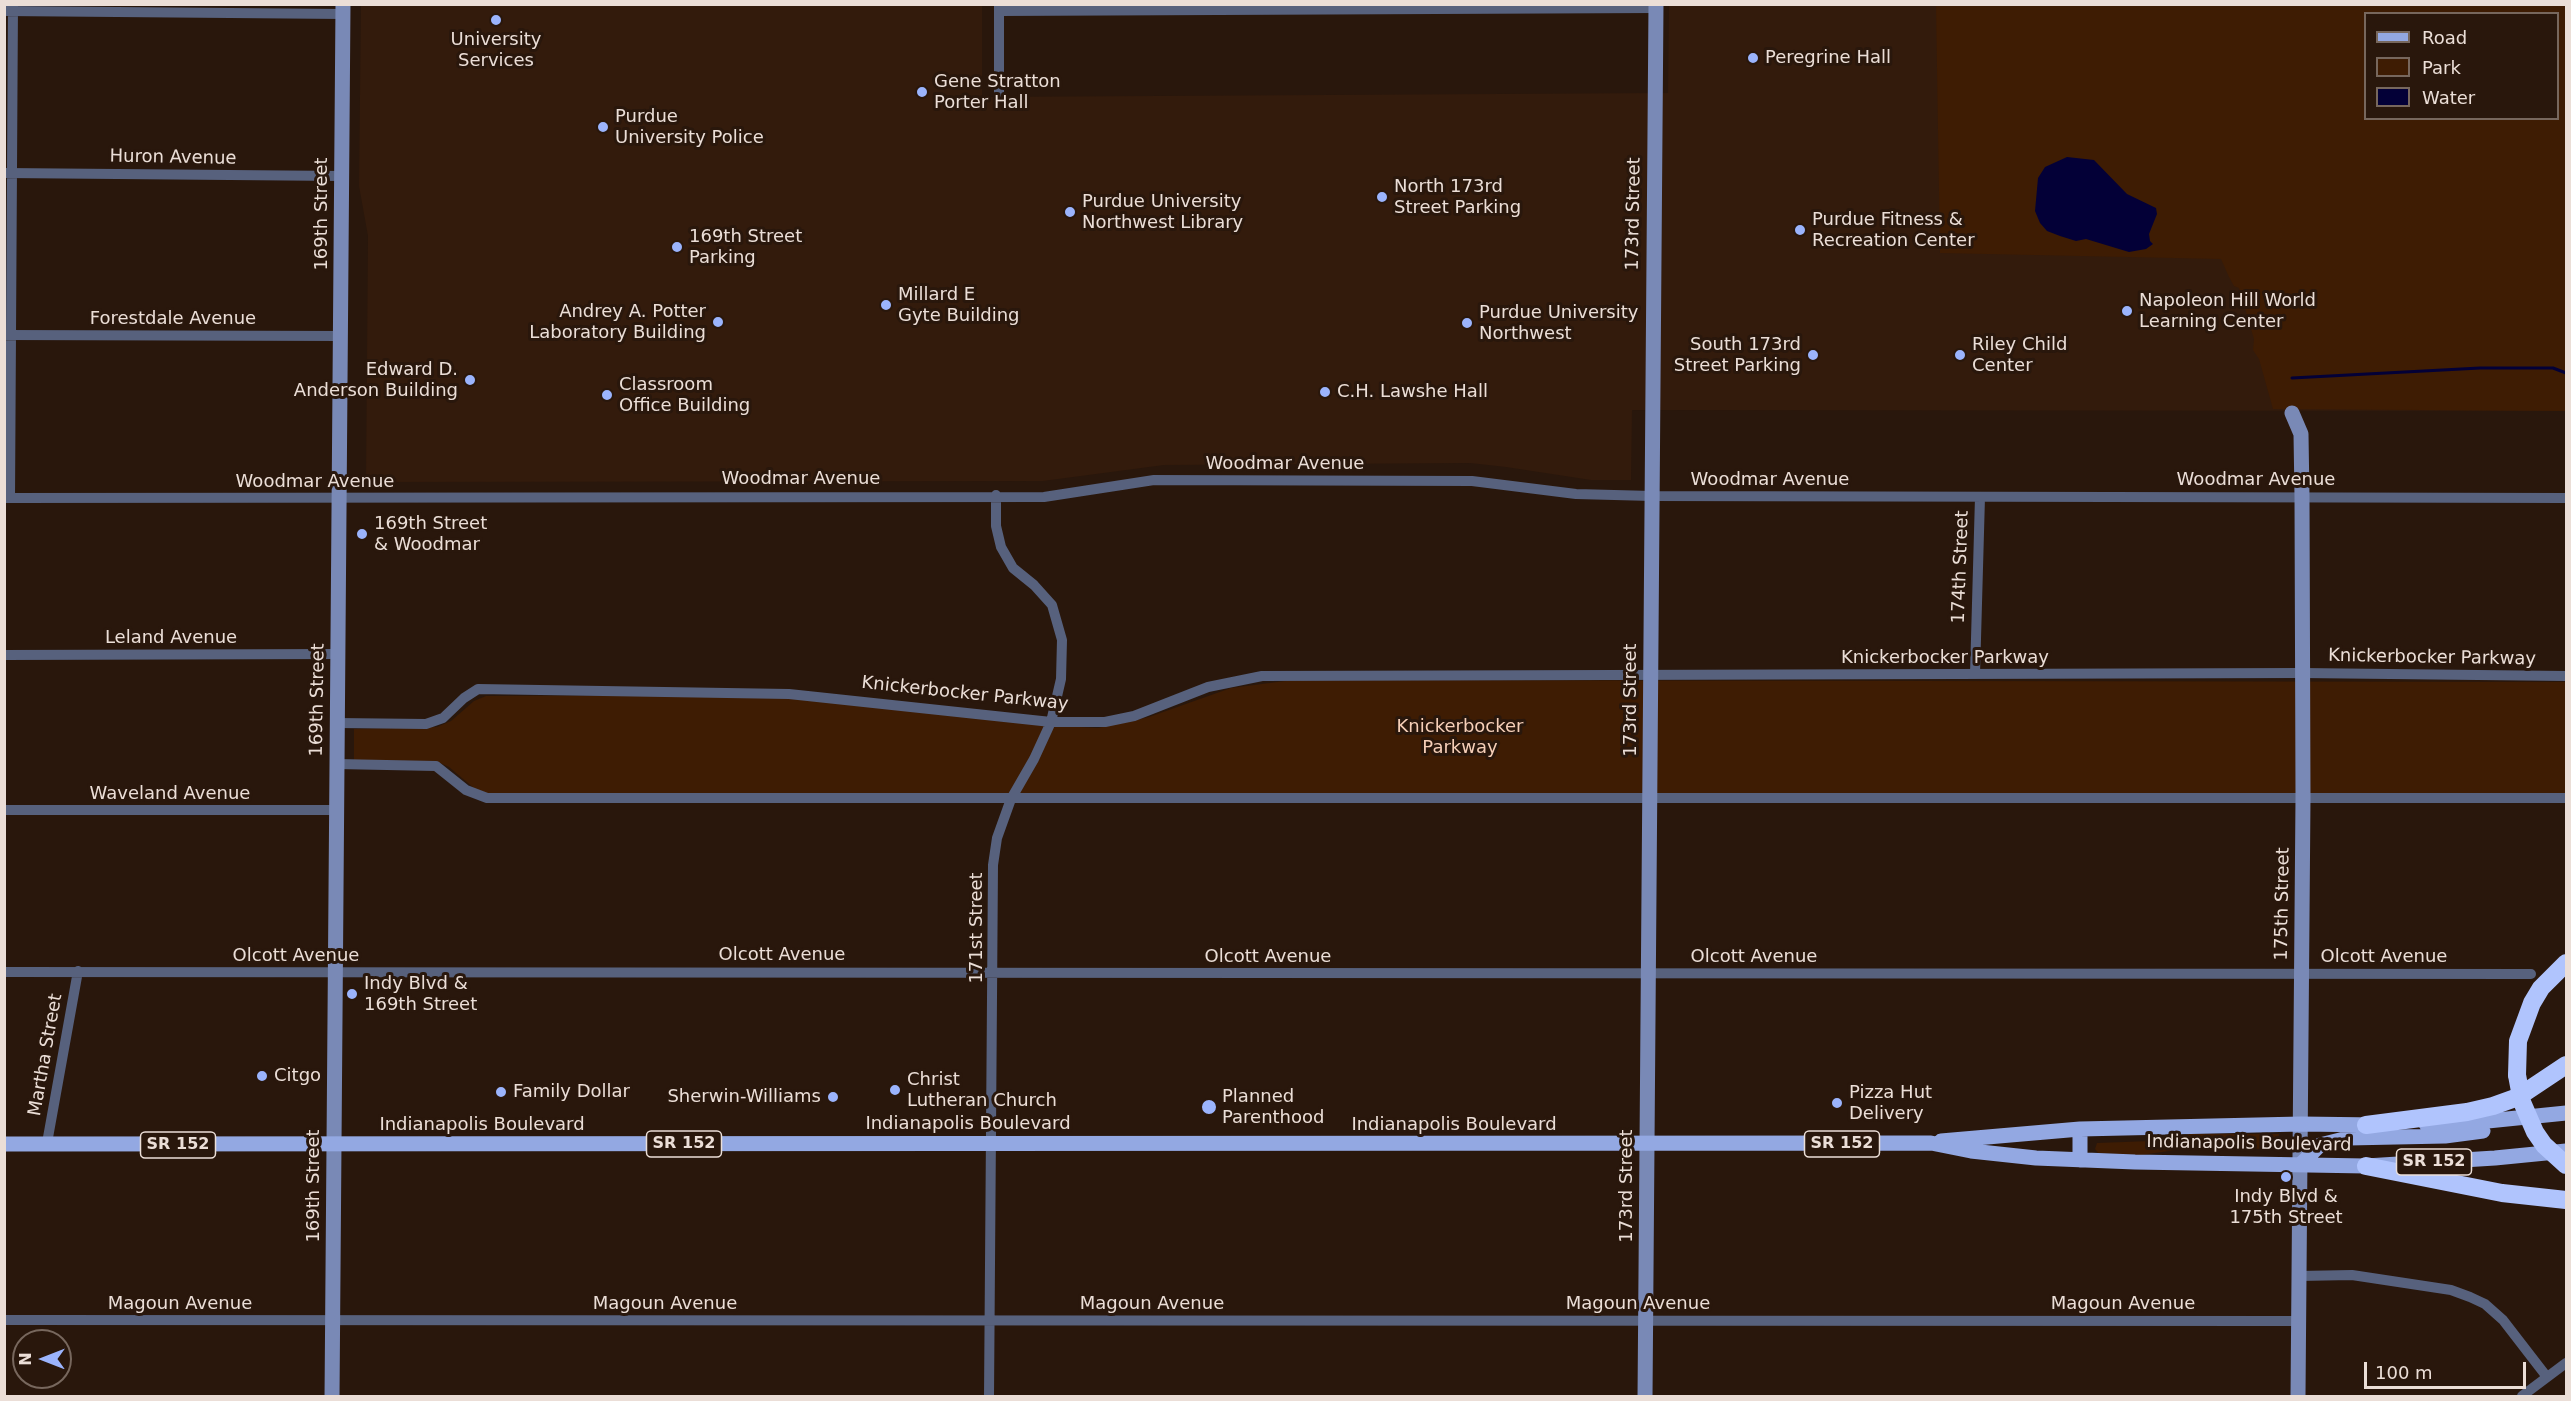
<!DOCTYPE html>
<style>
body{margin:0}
#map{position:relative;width:2571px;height:1401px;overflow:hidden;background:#29170c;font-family:"DejaVu Sans",sans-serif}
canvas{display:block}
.frame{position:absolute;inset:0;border:6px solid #ebded7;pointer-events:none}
.legend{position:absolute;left:2364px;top:12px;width:195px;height:108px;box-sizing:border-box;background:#29170c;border:2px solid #77675d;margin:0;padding:8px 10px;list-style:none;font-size:18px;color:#ebded7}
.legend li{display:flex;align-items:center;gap:12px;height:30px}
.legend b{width:30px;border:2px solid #77675d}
.north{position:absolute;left:12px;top:1329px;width:60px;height:60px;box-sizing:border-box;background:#29170c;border:2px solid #77675d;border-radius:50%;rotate:270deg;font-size:16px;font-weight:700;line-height:24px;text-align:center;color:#ebded7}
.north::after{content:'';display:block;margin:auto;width:21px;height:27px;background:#9bb4fd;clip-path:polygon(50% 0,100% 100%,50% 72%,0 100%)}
.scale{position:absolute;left:2364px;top:1362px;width:162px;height:27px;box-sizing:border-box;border:3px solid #ebded7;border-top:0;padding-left:8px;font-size:18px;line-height:21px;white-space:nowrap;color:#ebded7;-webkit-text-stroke:4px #29170c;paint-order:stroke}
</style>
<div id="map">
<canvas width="2571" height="1401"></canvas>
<div class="frame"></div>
<ul class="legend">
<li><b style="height:8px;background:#93a8e2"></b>Road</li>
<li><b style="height:16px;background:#3e1c03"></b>Park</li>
<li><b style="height:16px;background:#030037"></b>Water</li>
</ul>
<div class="north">N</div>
<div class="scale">100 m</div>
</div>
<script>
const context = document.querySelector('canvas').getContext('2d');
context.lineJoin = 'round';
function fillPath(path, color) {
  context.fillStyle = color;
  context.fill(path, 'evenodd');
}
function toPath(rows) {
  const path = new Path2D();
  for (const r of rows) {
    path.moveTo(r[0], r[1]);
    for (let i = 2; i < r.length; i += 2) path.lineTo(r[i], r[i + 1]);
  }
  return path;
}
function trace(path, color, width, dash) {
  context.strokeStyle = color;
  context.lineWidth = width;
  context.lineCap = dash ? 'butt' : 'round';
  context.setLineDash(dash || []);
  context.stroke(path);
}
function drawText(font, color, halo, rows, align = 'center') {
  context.font = font + ' "DejaVu Sans",sans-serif';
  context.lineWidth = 6;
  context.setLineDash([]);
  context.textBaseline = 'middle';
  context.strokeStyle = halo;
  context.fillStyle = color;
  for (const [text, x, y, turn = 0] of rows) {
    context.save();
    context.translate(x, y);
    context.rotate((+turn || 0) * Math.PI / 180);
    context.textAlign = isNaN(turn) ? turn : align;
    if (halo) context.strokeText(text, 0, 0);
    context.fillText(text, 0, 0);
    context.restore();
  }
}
fillPath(toPath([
 [361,5,982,5,982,97,1668,93,1669,5,2566,5,2566,411,1632,410,1631,480,1591,480,1506,467,1470,463,1164,465,1043,481,366,482,368,236,359,186],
 [2366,14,2558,14,2558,118,2366,118]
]), '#331b0c');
fillPath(toPath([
 [1936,5,2566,5,2566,411,2273,409,2259,359,2253,350,2254,339,2239,288,2234,286,2229,277,2221,259,1940,253],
 [2366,14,2558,14,2558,118,2366,118],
 [1293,680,2566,682,2566,794,487,793,475,789,449,767,438,762,354,760,354,729,437,727,451,721,474,701,486,696,814,695,1041,725,1098,728,1149,717,1231,688],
 [2191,1134,2279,1134,2278,1149,2190,1148,2141,1155,2098,1153,2095,1149,2097,1143,2151,1141]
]), '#3e1c03');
fillPath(toPath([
 [2067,157,2094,160,2127,194,2156,208,2157,214,2149,234,2150,241,2153,244,2146,249,2129,252,2086,239,2076,241,2060,236,2047,231,2040,223,2035,211,2038,178,2045,167]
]), '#030037');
trace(toPath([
 [2292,378,2480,368,2553,368,2566,373]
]), '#030037', 3);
trace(toPath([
 [4,11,343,14],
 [999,11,1656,8],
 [999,92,999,6],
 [5,173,342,176],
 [5,335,341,336],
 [4,498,1044,497,1154,480,1472,481,1576,494,1652,496,2566,498],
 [10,498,13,4],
 [4,655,338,654],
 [1975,674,1980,497],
 [337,723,426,724,443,718,464,698,478,689,789,694,1051,722,1105,722,1134,716,1208,687,1262,676,2302,673,2566,676],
 [337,764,436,766,466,790,487,798,2566,798],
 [4,810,336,810],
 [4,972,2531,974],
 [47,1143,78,971],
 [2299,1276,2352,1275,2451,1290,2470,1297,2485,1304,2503,1320,2547,1377],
 [4,1320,2299,1321],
 [989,1396,993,865,997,838,1011,799,1034,759,1051,722,1061,679,1062,640,1052,605,1034,585,1013,568,1001,547,996,526,996,495],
 [2522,1396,2566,1363]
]), '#57617d', 10);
trace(toPath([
 [2292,413,2301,434,2302,497,2303,797,2298,1396],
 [332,1396,343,4],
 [1645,1396,1656,4]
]), '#7989b6', 15);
trace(toPath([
 [2426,1124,2468,1123,2566,1113],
 [1941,1141,2080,1129,2301,1124,2378,1125],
 [4,1144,1931,1143,1971,1151,2036,1158,2135,1162,2366,1166,2495,1158,2566,1151],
 [2080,1160,2080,1129],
 [2300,1165,2320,1145,2348,1138,2445,1136,2483,1131]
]), '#93a8e2', 15);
trace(toPath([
 [2517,1075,2518,1041,2532,1003,2541,988,2566,963],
 [2366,1125,2467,1112,2493,1106,2518,1097,2566,1065],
 [2366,1166,2502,1193,2566,1200]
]), '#b0c4fd', 18);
trace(toPath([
 [2517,1075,2522,1102,2535,1132,2544,1145,2566,1165]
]), '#b0c4fd', 18);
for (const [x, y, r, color] of [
 [496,20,6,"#9bb4fd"],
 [1753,58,6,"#9bb4fd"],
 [922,92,6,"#9bb4fd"],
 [603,127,6,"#9bb4fd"],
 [1382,197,6,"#9bb4fd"],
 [1070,212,6,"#9bb4fd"],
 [1800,230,6,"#9bb4fd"],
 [677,247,6,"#9bb4fd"],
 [886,305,6,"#9bb4fd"],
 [2127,311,6,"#9bb4fd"],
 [718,322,6,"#9bb4fd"],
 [1467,323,6,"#9bb4fd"],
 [1813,355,6,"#9bb4fd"],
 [1960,355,6,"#9bb4fd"],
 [470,380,6,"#9bb4fd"],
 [1325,392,6,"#9bb4fd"],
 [607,395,6,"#9bb4fd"],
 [362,534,6,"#9bb4fd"],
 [352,994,6,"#9bb4fd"],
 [262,1076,6,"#9bb4fd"],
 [895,1090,6,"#9bb4fd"],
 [501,1092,6,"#9bb4fd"],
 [833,1097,6,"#9bb4fd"],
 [1837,1103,6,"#9bb4fd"],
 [1209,1107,8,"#9bb4fd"],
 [2286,1177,6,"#9bb4fd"]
]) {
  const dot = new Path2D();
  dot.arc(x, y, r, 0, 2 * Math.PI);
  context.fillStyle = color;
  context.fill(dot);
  trace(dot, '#29170c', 2);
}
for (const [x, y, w] of [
 [684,1144,75],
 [1842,1144,75],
 [178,1145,75],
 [2434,1162,75]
]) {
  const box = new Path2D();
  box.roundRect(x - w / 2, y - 13, w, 26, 4.5);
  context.fillStyle = '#29170c';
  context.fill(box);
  trace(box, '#ebded7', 1.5);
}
drawText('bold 16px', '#ebded7', null, [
 ["SR 152",684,1144],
 ["SR 152",1842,1144],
 ["SR 152",178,1145],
 ["SR 152",2434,1162]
]);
drawText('18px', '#ebded7', '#29170c', [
 ["University",496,40,"center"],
 ["Services",496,61,"center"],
 ["Peregrine Hall",1765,58],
 ["Gene Stratton",934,82],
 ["Porter Hall",934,103],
 ["Purdue",615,117],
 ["University Police",615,138],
 ["North 173rd",1394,187],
 ["Street Parking",1394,208],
 ["Purdue University",1082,202],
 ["Northwest Library",1082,223],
 ["Purdue Fitness &",1812,220],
 ["Recreation Center",1812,241],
 ["169th Street",689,237],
 ["Parking",689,258],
 ["Millard E",898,295],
 ["Gyte Building",898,316],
 ["Napoleon Hill World",2139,301],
 ["Learning Center",2139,322],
 ["Andrey A. Potter",706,312,"right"],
 ["Laboratory Building",706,333,"right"],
 ["Purdue University",1479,313],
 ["Northwest",1479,334],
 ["South 173rd",1801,345,"right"],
 ["Street Parking",1801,366,"right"],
 ["Riley Child",1972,345],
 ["Center",1972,366],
 ["Edward D.",458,370,"right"],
 ["Anderson Building",458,391,"right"],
 ["Classroom",619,385],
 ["Office Building",619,406],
 ["C.H. Lawshe Hall",1337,392],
 ["169th Street",374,524],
 ["& Woodmar",374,545],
 ["Indy Blvd &",364,984],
 ["169th Street",364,1005],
 ["Citgo",274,1076],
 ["Christ",907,1080],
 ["Lutheran Church",907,1101],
 ["Family Dollar",513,1092],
 ["Pizza Hut",1849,1093],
 ["Delivery",1849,1114],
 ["Sherwin-Williams",821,1097,"right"],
 ["Planned",1222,1097],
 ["Parenthood",1222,1118],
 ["Indy Blvd &",2286,1197,"center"],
 ["175th Street",2286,1218,"center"]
], 'left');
drawText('18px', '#ebded7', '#29170c', [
 ["Huron Avenue",173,158,1],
 ["169th Street",322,214,-90],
 ["173rd Street",1634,214,-89],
 ["Forestdale Avenue",173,319],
 ["Woodmar Avenue",1285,464],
 ["Woodmar Avenue",801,479],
 ["Woodmar Avenue",1770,480],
 ["Woodmar Avenue",2256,480],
 ["Woodmar Avenue",315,482],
 ["174th Street",1961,567,-88],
 ["Leland Avenue",171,638],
 ["Knickerbocker Parkway",1945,658],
 ["Knickerbocker Parkway",2432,658,1],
 ["Knickerbocker Parkway",965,694,6],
 ["169th Street",318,700,-89],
 ["173rd Street",1631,700,-90],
 ["Waveland Avenue",170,794],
 ["175th Street",2283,904,-89],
 ["171st Street",977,928,-90],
 ["Olcott Avenue",782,955],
 ["Olcott Avenue",296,956],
 ["Olcott Avenue",1268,957],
 ["Olcott Avenue",1754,957],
 ["Olcott Avenue",2384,957],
 ["Martha Street",46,1055,-80],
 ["Indianapolis Boulevard",968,1124],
 ["Indianapolis Boulevard",482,1125],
 ["Indianapolis Boulevard",1454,1125],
 ["Indianapolis Boulevard",2249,1144,1],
 ["169th Street",314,1186,-90],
 ["173rd Street",1627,1186,-90],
 ["Magoun Avenue",180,1304],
 ["Magoun Avenue",665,1304],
 ["Magoun Avenue",1152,1304],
 ["Magoun Avenue",1638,1304],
 ["Magoun Avenue",2123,1304]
]);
drawText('18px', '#f6cfb8', '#29170c', [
 ["Knickerbocker",1460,727],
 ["Parkway",1460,748]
]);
</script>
